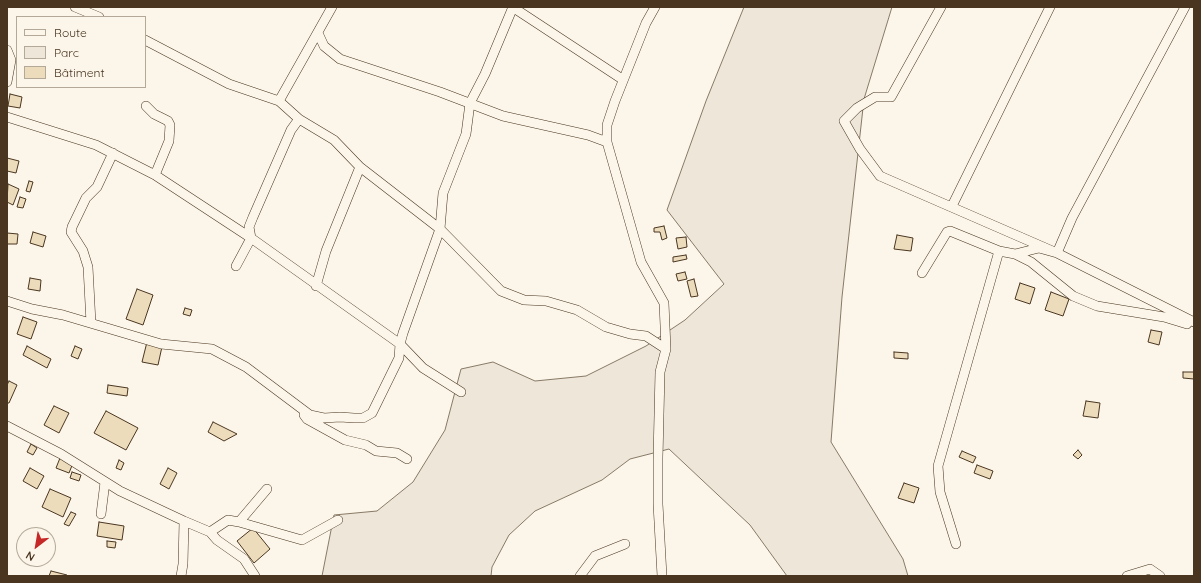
<!DOCTYPE html>
<meta charset="utf-8">
<style>
body{margin:0}
#map{position:relative;width:1201px;height:583px;overflow:hidden;background:#fbf6e9;font-family:Quicksand,sans-serif}
canvas{display:block}
.frame{position:absolute;inset:0;border:8px solid #4a3520;pointer-events:none}
.legend{position:absolute;left:16px;top:16px;width:130px;height:72px;box-sizing:border-box;background:#fbf6e9;border:1px solid #b4a999;margin:0;padding:5px 7px;list-style:none;font-size:12px;color:#4a3520}
.legend li{display:flex;align-items:center;gap:8px;height:20px}
.legend b{width:20px;border:1px solid #b4a999}
.north{position:absolute;left:16px;top:527px;width:40px;height:40px;box-sizing:border-box;background:#fbf6e9;border:1px solid #b4a999;border-radius:50%;rotate:211deg;font-size:11px;font-weight:700;line-height:16px;text-align:center;color:#4a3520}
.north::after{content:'';display:block;margin:auto;width:14px;height:18px;background:#c62828;clip-path:polygon(50% 0,100% 100%,50% 72%,0 100%)}
</style>
<div id="map">
<canvas width="1201" height="583"></canvas>
<div class="frame"></div>
<ul class="legend">
<li><b style="height:5px;background:#fbf6e9"></b>Route</li>
<li><b style="height:11px;background:#ede6d9"></b>Parc</li>
<li><b style="height:11px;background:#ecdcbc"></b>Bâtiment</li>
</ul>
<div class="north">N</div>
</div>
<script>
const context = document.querySelector('canvas').getContext('2d');
context.lineJoin = 'round';
function fillPath(path, color) {
  context.fillStyle = color;
  context.fill(path, 'evenodd');
}
function toPath(rows) {
  const path = new Path2D();
  for (const r of rows) {
    path.moveTo(r[0], r[1]);
    for (let i = 2; i < r.length; i += 2) path.lineTo(r[i], r[i + 1]);
  }
  return path;
}
function trace(path, color, width, dash) {
  context.strokeStyle = color;
  context.lineWidth = width;
  context.lineCap = dash ? 'butt' : 'round';
  context.setLineDash(dash || []);
  context.stroke(path);
}
const green = toPath([
 [744,7,892,7,864,99,842,297,831,442,903,559,908,576,787,576,750,525,669,449,630,459,602,480,535,511,509,535,492,567,491,576,322,576,334,515,377,511,413,482,445,430,461,369,493,362,535,381,586,376,646,346,685,320,724,284,667,210,706,101,744,7]
]);
fillPath(green, '#ede6d9');
trace(green, '#887966', 1);
const building = toPath([
 [10,94,22,97,20,108,8,106,10,94],
 [7,158,19,161,16,173,7,171,7,158],
 [29,181,33,182,30,192,26,191,29,181],
 [8,184,19,189,13,205,7,202,8,184],
 [20,197,26,199,23,208,17,207,20,197],
 [664,226,667,238,662,240,660,232,654,232,654,228,664,226],
 [33,232,46,236,43,247,30,243,33,232],
 [7,233,18,234,17,244,7,244,7,233],
 [897,235,913,238,911,251,894,249,897,235],
 [686,237,687,247,678,249,676,238,686,237],
 [686,255,687,259,673,262,673,257,686,255],
 [685,272,687,279,678,281,676,274,685,272],
 [30,278,41,280,40,291,28,289,30,278],
 [694,279,698,296,691,297,687,281,694,279],
 [1020,283,1035,288,1030,304,1015,299,1020,283],
 [137,289,153,295,143,325,126,319,137,289],
 [1051,292,1069,299,1063,316,1045,310,1051,292],
 [185,308,192,310,190,316,183,314,185,308],
 [23,317,37,322,31,339,17,334,23,317],
 [1151,330,1162,332,1159,345,1148,342,1151,330],
 [148,338,163,342,158,365,142,362,148,338],
 [27,346,51,359,47,368,23,355,27,346],
 [75,346,82,349,78,359,71,356,75,346],
 [894,352,908,353,908,359,894,358,894,352],
 [1183,372,1194,372,1194,379,1183,378,1183,372],
 [9,381,17,385,9,403,7,403,7,385,9,381],
 [108,385,128,388,127,396,107,393,108,385],
 [1086,401,1100,403,1098,418,1083,416,1086,401],
 [54,406,69,413,59,433,44,425,54,406],
 [106,411,138,428,126,450,94,433,106,411],
 [213,422,237,434,224,441,208,432,213,422],
 [31,444,37,448,33,455,27,452,31,444],
 [1078,450,1082,455,1078,459,1073,455,1078,450],
 [962,451,976,457,973,463,959,457,962,451],
 [60,458,73,463,69,473,56,468,60,458],
 [119,460,124,463,121,470,116,468,119,460],
 [977,465,993,471,990,479,974,473,977,465],
 [30,468,44,476,37,489,23,481,30,468],
 [168,468,177,473,169,489,160,484,168,468],
 [72,472,81,475,79,481,70,478,72,472],
 [904,483,919,488,914,503,898,498,904,483],
 [50,489,71,498,63,517,42,507,50,489],
 [71,512,76,514,69,526,64,524,71,512],
 [99,522,124,526,122,540,97,536,99,522],
 [253,528,270,549,254,563,237,541,253,528],
 [107,541,116,542,115,548,107,547,107,541],
 [51,571,67,575,67,576,49,576,51,571]
]);
fillPath(building, '#ecdcbc');
trace(building, '#4a3520', 1);
const street = toPath([
 [75,7,99,17],
 [515,7,517,10,622,79],
 [655,7,646,23,615,101,607,125,607,142,641,262,664,303,666,349,660,372,658,458,658,504,662,576],
 [941,7,891,97,875,97,857,108,844,121,860,149,880,176,1057,253,1194,322],
 [318,33,324,46,340,59,440,92,503,116,588,135,607,142],
 [145,40,229,84,279,101,299,119,334,140,360,167,440,229,501,291,524,300,546,301,577,310,606,327,630,334,646,336,666,349],
 [7,50,11,60,7,82],
 [279,101,332,7],
 [146,106,154,114,168,121,170,125,169,141,155,175],
 [7,117,96,145,155,175,251,238,400,344,423,368,461,392],
 [952,206,1050,7],
 [1015,254,1039,248,1057,253,1072,218,1185,7],
 [236,266,251,238,249,227,253,217,291,130,299,119],
 [922,273,947,232,950,231,999,251,1015,254,1031,262,1073,296,1097,306,1164,317,1187,324],
 [316,286,326,251,360,167],
 [7,301,32,309,63,315,161,344,212,349,246,367,310,415,324,418,340,417,354,418,363,418,372,413,399,358,400,344,403,333,440,229,443,193,466,134,470,103,485,74,513,7],
 [91,323,88,267,83,251,71,232,72,227,86,198,97,187,113,153],
 [304,415,307,419,345,440,366,445,376,451,397,453,407,459],
 [7,426,61,454,120,491,184,521,210,532,228,520,239,522,267,489],
 [101,514,105,482],
 [239,522,302,540,338,520],
 [210,532,217,540,244,559,255,576],
 [956,544,940,492,938,466,999,251],
 [181,576,183,564,184,521],
 [580,576,595,556,625,544],
 [1127,576,1150,569,1160,576]
]);
trace(street, '#4a3520', 10);
trace(street, '#fbf6e9', 9);
</script>
